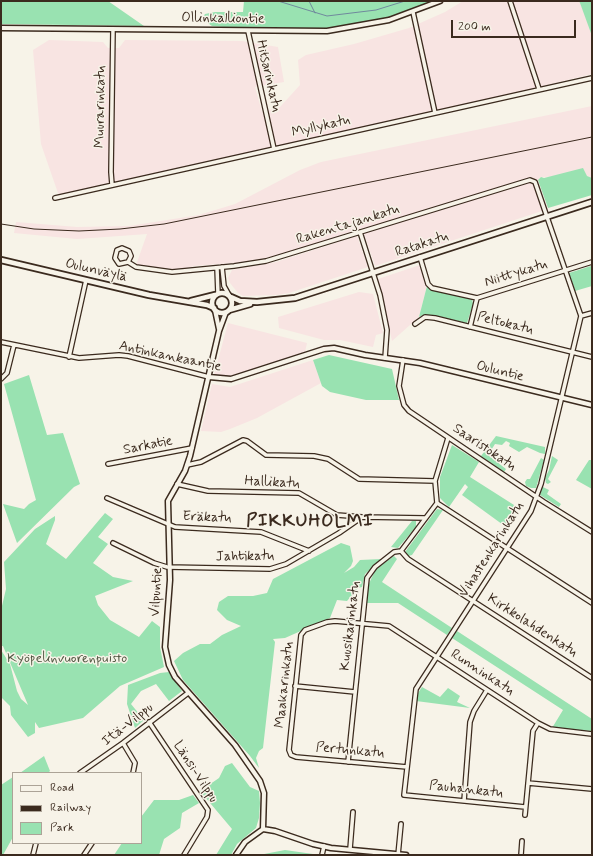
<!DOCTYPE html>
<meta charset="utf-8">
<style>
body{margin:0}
#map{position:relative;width:593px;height:856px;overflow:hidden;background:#f7f3e8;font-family:Mynerve,sans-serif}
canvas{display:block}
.frame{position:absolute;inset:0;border:2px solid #3b2a1e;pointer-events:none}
.legend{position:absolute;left:12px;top:772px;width:130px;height:72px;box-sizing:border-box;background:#f7f3e8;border:1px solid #aca397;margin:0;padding:5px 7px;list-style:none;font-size:12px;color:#3b2a1e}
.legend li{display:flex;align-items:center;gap:8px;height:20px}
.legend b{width:20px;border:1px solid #aca397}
.scale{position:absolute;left:451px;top:20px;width:125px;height:18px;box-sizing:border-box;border:2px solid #3b2a1e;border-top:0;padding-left:5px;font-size:12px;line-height:14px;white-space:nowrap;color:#3b2a1e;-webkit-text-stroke:3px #f7f3e8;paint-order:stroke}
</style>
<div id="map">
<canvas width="593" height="856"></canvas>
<div class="frame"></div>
<ul class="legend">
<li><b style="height:5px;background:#f7f3e8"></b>Road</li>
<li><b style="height:5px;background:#3b2a1e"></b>Railway</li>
<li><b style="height:11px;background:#99e2b1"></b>Park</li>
</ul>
<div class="scale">200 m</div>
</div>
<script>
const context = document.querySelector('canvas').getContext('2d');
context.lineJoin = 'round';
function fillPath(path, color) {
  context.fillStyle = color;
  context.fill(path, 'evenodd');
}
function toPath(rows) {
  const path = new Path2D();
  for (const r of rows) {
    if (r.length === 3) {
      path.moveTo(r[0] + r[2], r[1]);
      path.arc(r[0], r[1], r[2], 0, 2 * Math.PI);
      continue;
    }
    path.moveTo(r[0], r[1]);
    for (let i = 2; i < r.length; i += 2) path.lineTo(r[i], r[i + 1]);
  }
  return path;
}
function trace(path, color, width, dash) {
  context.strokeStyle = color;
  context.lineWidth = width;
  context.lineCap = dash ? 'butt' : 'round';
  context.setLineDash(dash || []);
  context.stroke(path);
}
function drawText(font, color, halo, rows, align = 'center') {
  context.font = font + ' Mynerve,sans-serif';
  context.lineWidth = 3;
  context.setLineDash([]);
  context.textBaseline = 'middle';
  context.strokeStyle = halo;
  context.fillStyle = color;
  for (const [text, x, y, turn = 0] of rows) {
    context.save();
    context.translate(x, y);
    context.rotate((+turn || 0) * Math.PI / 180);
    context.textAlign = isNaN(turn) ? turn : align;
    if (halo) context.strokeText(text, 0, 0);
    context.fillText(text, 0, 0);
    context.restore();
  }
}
fillPath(toPath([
 [463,1,580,1,592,36,592,74,426,115,59,196,41,144,33,50,49,40,103,42,108,48,119,48,125,40,242,41,278,47,284,82,255,87,262,112,280,107,300,85,298,60,306,55,354,44,409,28,445,12],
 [592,106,592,178,587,176,541,177,538,180,548,209,375,266,362,228,284,254,247,262,194,266,181,270,136,265,147,234,77,239,14,233,16,222,77,227,129,226,199,215,235,204,300,170,321,162],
 [357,236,368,267,289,293,276,295,243,296,238,293,230,283,228,278,232,270,276,262],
 [420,265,427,286,419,317,392,341,378,279],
 [359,292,373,294,383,333,376,335,373,347,340,340,324,340,279,328,278,317],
 [228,323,307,343,305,352,236,375,225,377,214,375],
 [313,360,321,383,257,418,230,429,221,432,201,431,212,384,230,387]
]), '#f8e4e2');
fillPath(toPath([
 [1,1,108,1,144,26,1,24],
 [244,1,433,1,386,18,335,29,224,27,212,26,202,19,205,14,215,12,243,12],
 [579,1,591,1,592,36,580,3],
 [583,168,587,176,592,178,592,195,548,208,538,180,541,177,544,178],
 [591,266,592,286,575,291,569,273],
 [427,286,430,289,472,299,473,304,467,323,432,315,423,315,419,317],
 [329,355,392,369,399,400,366,400,330,392,322,386,313,360],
 [29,375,47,435,63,433,80,484,74,487,17,543,3,504,24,509,29,504,36,500,4,384],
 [496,436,545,447,545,454,540,453,527,447,519,452,509,446,510,443,506,441,502,445,495,444,488,455,506,469,504,472,481,456],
 [452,445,479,462,470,477,514,505,512,511,515,513,506,527,462,495,468,487,465,484,449,507,440,498,440,477],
 [552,456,558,460,548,479,551,482,548,484,546,483,545,478,549,470],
 [541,458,544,460,536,488,531,488,526,486,525,482,527,479,530,479],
 [589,460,592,460,592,489,576,480],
 [543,487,549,490,547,494,561,504,559,507,540,495,541,488],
 [437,509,443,510,412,555,408,556,405,552],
 [105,513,113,519,98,537,108,544,93,563,113,577,133,581,95,596,98,605,110,620,139,637,152,621,160,627,160,647,164,667,120,686,83,718,39,728,35,722,35,733,28,737,11,715,10,706,1,697,1,650,10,664,17,691,21,699,28,705,3,646,1,646,1,610,6,589,4,562,35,529,55,516,55,520,46,544,66,559],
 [412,521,416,521,416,527,398,548,391,547],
 [341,543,350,546,353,561,351,566,344,573,354,567,360,560,382,559,365,574,362,587,358,588,347,601,337,600,330,618,285,638,273,639,275,642,263,748,259,751,256,758,259,768,250,756,183,680,174,661,183,653,200,644,210,644,222,635,241,626,227,620,217,610,219,602,228,596,253,596,267,593,273,579],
 [394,556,397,559,382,582,452,628,447,635,398,603,367,603,368,586,372,577,376,569],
 [457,631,592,719,592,731,552,728,563,710,452,638],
 [169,672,182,691,169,701,156,684,141,691,131,704,144,720,135,728,127,704,128,685,160,673],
 [422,687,440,697,448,688,460,696,457,702,470,708,416,701,418,693],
 [44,756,50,771,48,773,20,773],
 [232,763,250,787,259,791,260,803,259,818,256,828,237,844,231,855,216,855,232,829,200,791,219,778,225,766],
 [13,777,13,837,3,855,1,855,1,785],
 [193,795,199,803,182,813,180,828,164,839,159,855,114,855,122,843,141,843,141,817,154,800,179,800],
 [285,850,313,854,315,855,259,855]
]), '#99e2b1');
trace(toPath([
 [278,1,327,16,376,10,405,1],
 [309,1,315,13]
]), '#70899d', 1);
const minor = toPath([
 [510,1,539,89],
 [413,12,435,113],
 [248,31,274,149],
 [112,185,111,172,113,29],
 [55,198,592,78],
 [360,232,380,295,387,330,385,358],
 [420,257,428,284,432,288,477,298,592,262],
 [128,262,131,256,129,251,122,248,117,250,115,258,119,264,128,262,136,267,172,272,234,266,266,261,530,180,535,182,581,316,541,484,531,511,416,689,404,795,525,807],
 [222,267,224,286,229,295],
 [217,268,218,294],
 [581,316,592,313],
 [415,324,425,317,435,318,592,357],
 [470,327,477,298],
 [1,342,79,358,119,355,128,356,209,377],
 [69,357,86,280],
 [403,360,399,386,404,405,409,411,544,502,592,532],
 [1,379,7,373,14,345],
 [108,464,192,448],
 [187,465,201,462,243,440,247,441,266,455,314,456,328,459,359,479,435,481],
 [177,484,208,491,299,493,337,515,362,517],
 [107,498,175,527,261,532,309,551],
 [437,503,592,603],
 [113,543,154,563,167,567,270,569,286,564,339,533,362,517,425,518],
 [401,551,408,559,592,678],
 [295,686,355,692],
 [149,722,208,810,207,817,184,855],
 [123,743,135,763,133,773],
 [348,762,367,578,375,567,394,552,401,551,437,503,435,481,448,438],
 [407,767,296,757,291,755,289,750,301,635,305,630,327,622,335,621,389,626,538,723,550,729,592,734],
 [80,773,123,743,188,693],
 [528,783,592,789],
 [464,801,470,722,474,711,487,690],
 [525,815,533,731,538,723],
 [350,849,353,812],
 [33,855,36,843],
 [84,855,92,843],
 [322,855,324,846],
 [398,855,401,824],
 [521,855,522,841]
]);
const tertiary = toPath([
 [1,28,327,31,389,20,440,1],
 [215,310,219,329],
 [226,312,219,331,190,456,185,471,168,501,170,580,165,647,169,665,175,677,235,745,260,781,264,793,263,829],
 [209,377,231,379,324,349,334,348,365,355,420,363,592,405],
 [263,829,275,831,313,844,331,848,406,855],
 [236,855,245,842,263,829]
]);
const secondary = toPath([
 [1,260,149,295,207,305,214,308],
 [222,303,10],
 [231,297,240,301,257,302,295,298,592,202],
 [191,301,215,295],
 [229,310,250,304]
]);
trace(minor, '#3b2a1e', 6);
trace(tertiary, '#3b2a1e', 7);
trace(secondary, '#3b2a1e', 8);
trace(minor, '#f7f3e8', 3.5);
trace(tertiary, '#f7f3e8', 4);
trace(secondary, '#f7f3e8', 4.5);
trace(toPath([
 [1,224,34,229,79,231,120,229,164,224,592,137]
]), '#3b2a1e', 1);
drawText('14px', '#3b2a1e', '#f7f3e8', [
 ["Ollinkalliontie",223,19,1],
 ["Hitsarinkatu",268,76,77],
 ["Muurarinkatu",101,107,-89],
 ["Myllykatu",321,127,-13],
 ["Rakentajankatu",348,225,-17],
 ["Ratakatu",422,245,-18],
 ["Oulunväylä",96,271,13],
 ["Niittykatu",516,274,-17],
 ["Peltokatu",505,324,14],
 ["Antinkankaantie",170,357,12],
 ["Ouluntie",500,372,14],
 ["Sarkatie",148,446,-11],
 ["Saaristokatu",484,448,34],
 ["Hallikatu",272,483,3],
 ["Eräkatu",207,518,2],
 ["Vihastenkarinkatu",492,550,-58],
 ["Jahtikatu",245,557,-1],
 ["Vilpuntie",157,592,-87],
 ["Kuusikarinkatu",351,626,-83],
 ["Kirkkolahdenkatu",532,626,33],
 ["Runninkatu",482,673,33],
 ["Maakarinkatu",285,685,-84],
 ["Itä-Vilppu",128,725,-38],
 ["Pertunkatu",350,751,5],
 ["Länsi-Vilppu",195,772,57],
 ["Pauhankatu",466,790,6]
]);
drawText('14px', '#525843', '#f7f3e8', [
 ["Kyöpelinvuorenpuisto",67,659]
]);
context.letterSpacing = '1px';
drawText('bold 18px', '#3b2a1e', '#f7f3e8', [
 ["PIKKUHOLMI",310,522]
]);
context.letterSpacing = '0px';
</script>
